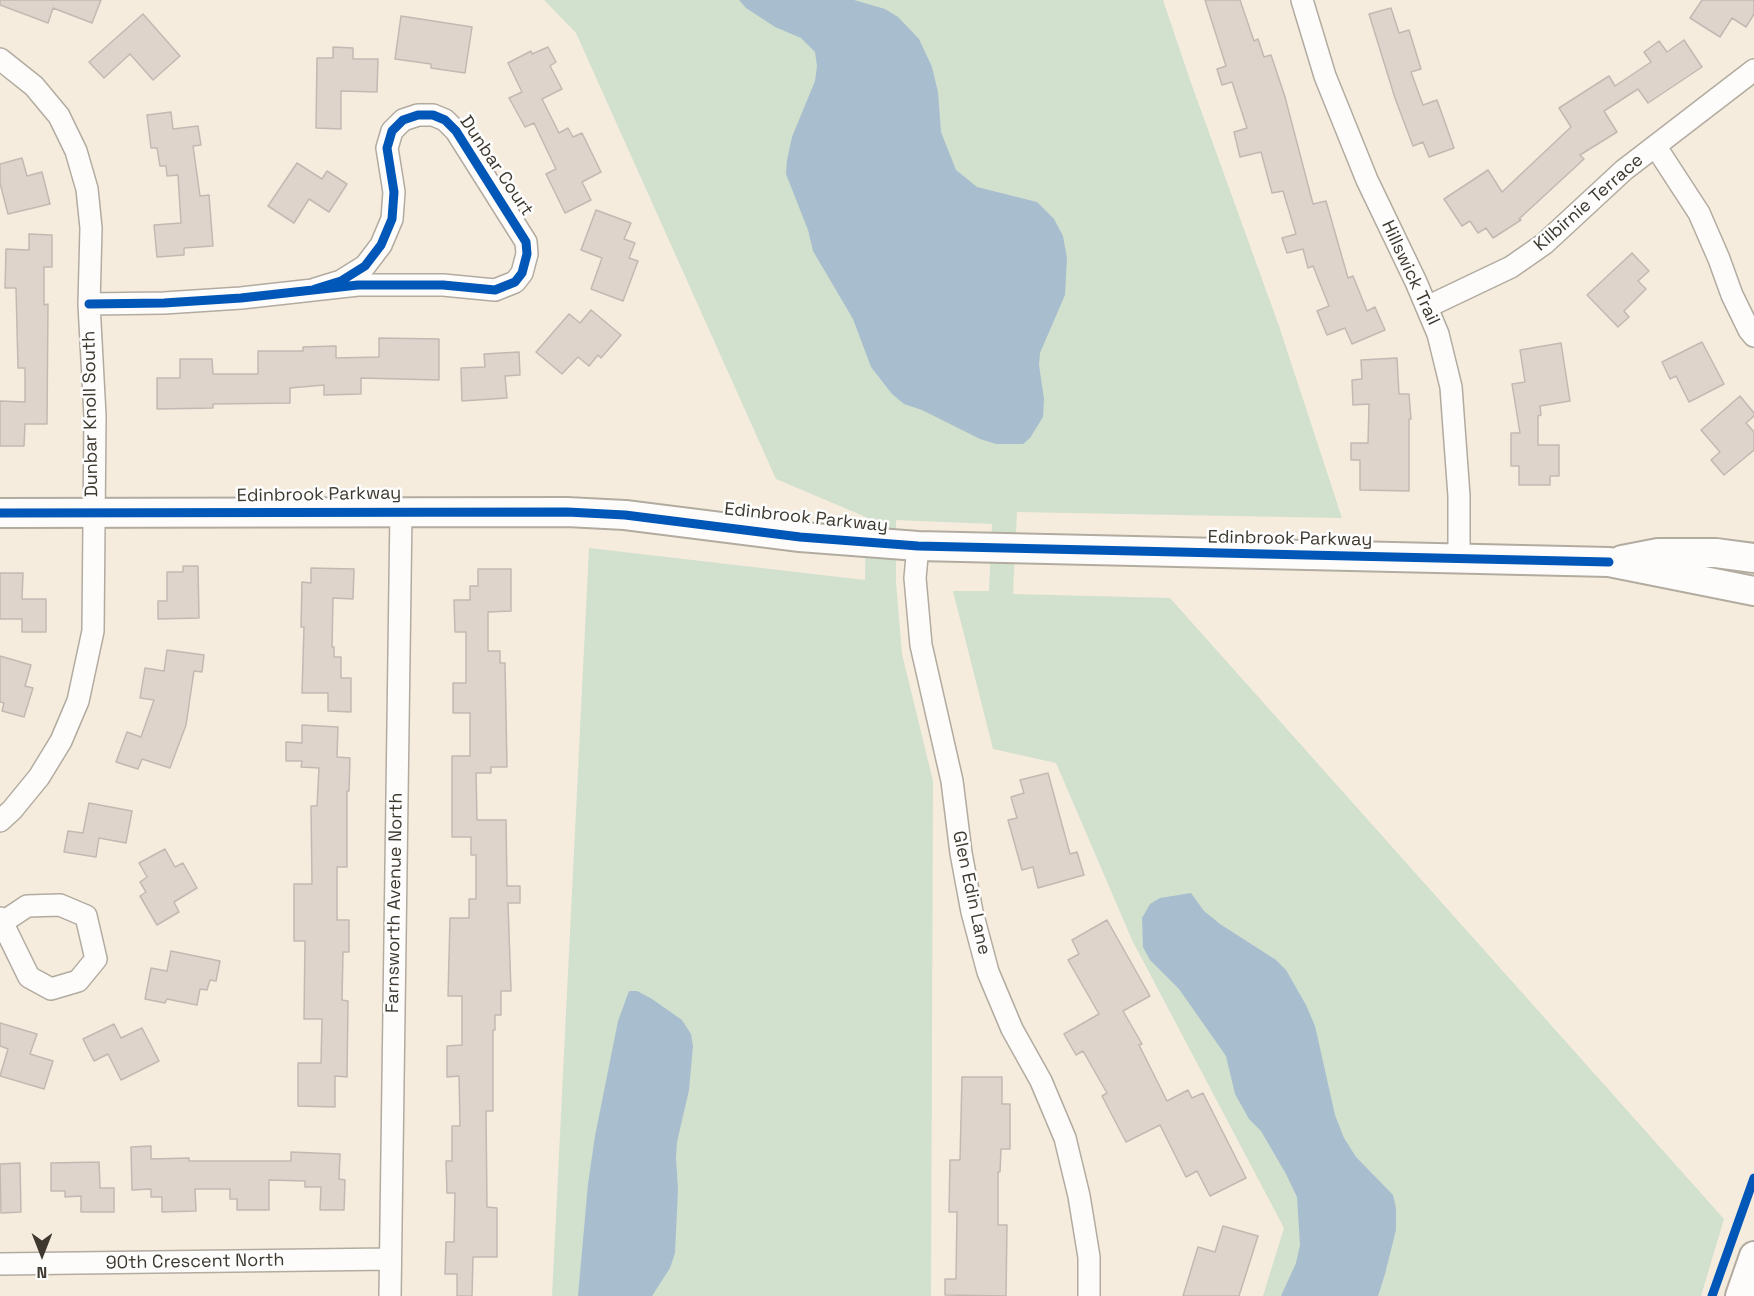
<!DOCTYPE html>
<style>
body{margin:0}
#map{position:relative;width:1754px;height:1296px;overflow:hidden;background:#f5ecde;font-family:"Space Grotesk",sans-serif}
canvas{display:block}
.north{position:absolute;left:12px;top:1224px;width:60px;height:60px;-webkit-text-stroke:4px #fdfdfd;paint-order:stroke;rotate:180deg;font-size:16px;font-weight:700;line-height:24px;text-align:center;color:#3e382e}
.north::after{content:'';display:block;margin:auto;width:21px;height:27px;background:#3e382e;clip-path:polygon(50% 0,100% 100%,50% 72%,0 100%)}
</style>
<div id="map">
<canvas width="1754" height="1296"></canvas>
<div class="north">N</div>
</div>
<script>
const context = document.querySelector('canvas').getContext('2d');
context.lineJoin = 'round';
function fillPath(path, color) {
  context.fillStyle = color;
  context.fill(path, 'evenodd');
}
function toPath(rows) {
  const path = new Path2D();
  for (const r of rows) {
    path.moveTo(r[0], r[1]);
    for (let i = 2; i < r.length; i += 2) path.lineTo(r[i], r[i + 1]);
  }
  return path;
}
function trace(path, color, width, dash) {
  context.strokeStyle = color;
  context.lineWidth = width;
  context.lineCap = dash ? 'butt' : 'round';
  context.setLineDash(dash || []);
  context.stroke(path);
}
function drawText(font, color, halo, rows, align = 'center') {
  context.font = font + ' "Space Grotesk",sans-serif';
  context.lineWidth = 5;
  context.setLineDash([]);
  context.textBaseline = 'middle';
  context.strokeStyle = halo;
  context.fillStyle = color;
  for (const [text, x, y, turn = 0] of rows) {
    context.save();
    context.translate(x, y);
    context.rotate((+turn || 0) * Math.PI / 180);
    context.textAlign = isNaN(turn) ? turn : align;
    if (halo) context.strokeText(text, 0, 0);
    context.fillText(text, 0, 0);
    context.restore();
  }
}
fillPath(toPath([
 [544,0,1163,0,1190,80,1279,326,1342,518,1017,512,1013,594,1170,598,1724,1219,1701,1296,1263,1296,1284,1228,1132,940,1056,763,993,749,953,591,989,591,992,524,896,520,896,583,902,654,933,781,931,1296,552,1296,589,548,865,580,866,517,776,479,576,33]
]), '#d2e0ce');
fillPath(toPath([
 [739,0,854,0,885,9,898,17,919,39,932,67,938,92,941,132,956,170,977,187,1037,202,1054,219,1063,236,1067,258,1065,295,1040,353,1039,365,1044,399,1043,417,1030,438,1023,444,996,444,980,439,922,410,904,404,892,394,871,367,853,319,813,251,808,230,786,174,787,160,792,137,815,81,817,66,815,52,801,38,775,27,746,8],
 [1191,893,1204,911,1220,924,1276,960,1286,970,1306,1005,1315,1026,1335,1115,1344,1138,1356,1157,1393,1195,1396,1208,1396,1230,1385,1274,1378,1296,1281,1296,1296,1263,1300,1245,1297,1197,1286,1174,1261,1131,1249,1119,1235,1094,1226,1056,1179,989,1150,960,1143,947,1142,918,1150,904,1160,898],
 [629,991,637,991,652,999,682,1020,691,1034,693,1046,689,1090,677,1142,676,1158,678,1189,675,1253,670,1268,652,1296,578,1296,588,1184,595,1136,618,1021]
]), '#a8becf');
const building = toPath([
 [0,0,101,0,92,23,53,8,48,23,0,5,0,0],
 [1205,0,1240,0,1254,41,1258,39,1264,57,1271,55,1285,97,1313,204,1326,201,1348,278,1353,276,1367,311,1375,307,1385,330,1352,344,1345,328,1327,335,1317,311,1329,306,1313,266,1308,268,1303,249,1287,253,1282,238,1296,234,1283,191,1272,193,1261,152,1240,157,1234,132,1247,128,1232,82,1222,85,1217,69,1226,66,1205,0],
 [1702,0,1754,0,1754,14,1746,27,1732,18,1720,37,1690,18,1702,0],
 [1391,8,1399,33,1409,30,1421,69,1411,72,1423,105,1437,100,1454,148,1429,157,1423,142,1413,146,1395,98,1369,14,1391,8],
 [143,14,180,56,153,80,130,54,104,78,89,62,143,14],
 [401,16,472,27,465,73,431,68,431,64,395,59,401,16],
 [1684,40,1702,67,1648,103,1638,89,1604,111,1617,132,1580,155,1584,159,1519,219,1521,220,1493,238,1486,228,1478,233,1470,221,1462,226,1444,199,1488,170,1502,192,1571,127,1559,108,1609,76,1615,86,1651,62,1644,52,1659,41,1667,52,1684,40],
 [333,47,353,48,353,59,378,59,377,92,341,91,341,129,316,128,317,58,333,58,333,47],
 [548,47,556,62,550,66,562,89,542,99,559,133,568,128,573,137,582,133,601,172,582,182,591,200,565,213,546,174,556,169,534,123,525,127,509,98,522,92,508,63,531,51,532,54,548,47],
 [171,112,173,129,198,126,201,145,193,146,200,196,209,195,213,246,184,248,184,255,157,257,154,225,181,223,178,175,167,176,166,166,160,166,157,148,151,148,147,115,171,112],
 [22,158,27,176,42,172,50,204,8,214,0,183,0,164,22,158],
 [297,163,322,179,327,171,347,184,329,212,309,199,294,223,268,206,297,163],
 [596,210,631,223,624,239,635,243,629,258,638,261,623,301,591,289,602,258,581,250,596,210],
 [29,234,52,235,52,267,44,267,44,305,48,304,47,424,25,424,24,446,0,446,0,401,25,402,25,368,18,368,16,288,5,288,6,249,29,250,29,234],
 [1632,253,1649,271,1638,281,1646,289,1624,311,1629,317,1618,327,1587,295,1632,253],
 [591,310,621,335,601,358,598,355,589,366,578,357,562,374,536,352,569,314,580,323,591,310],
 [379,338,439,339,439,380,361,378,361,394,324,395,324,385,290,388,290,403,213,404,213,408,157,409,157,378,180,378,180,359,212,359,213,374,258,374,258,351,303,351,303,347,336,346,336,358,379,357,379,338],
 [1702,342,1724,384,1689,402,1676,376,1670,379,1662,362,1702,342],
 [1561,343,1570,401,1540,406,1541,415,1538,416,1538,445,1559,445,1559,476,1550,476,1550,485,1519,485,1519,466,1511,466,1511,433,1520,433,1512,384,1525,382,1520,350,1561,343],
 [519,352,520,375,505,376,507,398,462,401,461,368,485,367,484,354,519,352],
 [1397,358,1399,394,1409,394,1411,419,1409,419,1409,491,1360,490,1360,460,1351,460,1351,443,1368,443,1369,404,1353,405,1352,380,1362,379,1361,360,1397,358],
 [1740,396,1754,413,1754,416,1746,423,1754,432,1754,450,1724,475,1711,460,1720,452,1701,430,1740,396],
 [183,566,198,566,199,618,158,619,158,601,167,601,167,572,183,572,183,566],
 [311,568,354,569,353,599,333,598,332,647,334,647,334,657,341,657,341,678,351,678,351,712,328,711,328,693,302,693,304,627,301,627,302,582,311,583,311,568],
 [478,569,511,569,511,611,488,612,488,651,500,651,500,663,505,663,507,767,491,767,491,773,476,773,477,820,506,820,507,886,520,886,520,903,508,903,511,991,501,991,501,1015,495,1015,495,1030,493,1030,493,1111,486,1111,487,1207,497,1208,497,1257,473,1257,472,1296,457,1296,457,1274,445,1274,446,1242,454,1242,455,1193,447,1193,446,1161,452,1161,452,1126,460,1126,459,1076,447,1077,447,1046,462,1045,462,996,448,996,450,918,469,918,469,899,476,899,476,855,471,855,471,837,452,837,452,756,470,756,470,713,453,713,453,683,466,683,466,632,455,632,454,600,470,600,470,586,478,586,478,569],
 [0,573,23,573,22,599,46,599,46,632,22,632,22,619,0,619,0,573],
 [167,650,204,655,202,672,194,671,186,725,170,768,142,759,138,769,116,762,127,732,141,737,154,700,140,698,145,668,164,671,167,650],
 [0,656,31,665,25,686,33,688,24,717,2,711,4,703,0,702,0,656],
 [302,725,338,727,337,757,350,758,349,791,347,791,347,867,337,867,337,920,349,920,349,952,343,952,342,1000,348,1001,347,1077,335,1076,335,1107,298,1106,298,1063,321,1063,322,1019,304,1019,305,941,294,941,294,884,312,884,311,806,317,806,319,768,301,767,302,761,286,761,286,742,302,743,302,725],
 [1048,773,1070,854,1077,852,1084,875,1038,888,1033,867,1022,870,1008,820,1017,818,1011,797,1024,793,1020,780,1048,773],
 [89,803,132,811,126,843,99,838,96,857,64,852,68,831,83,833,89,803],
 [165,849,175,867,183,863,197,888,174,902,179,912,157,925,140,896,146,892,140,882,147,877,139,863,165,849],
 [1107,920,1150,996,1123,1011,1142,1044,1139,1045,1167,1101,1188,1090,1192,1098,1203,1093,1246,1178,1210,1196,1197,1171,1186,1177,1160,1125,1126,1142,1102,1096,1107,1093,1083,1051,1076,1055,1064,1034,1099,1014,1068,960,1079,954,1072,940,1107,920],
 [171,951,220,961,216,981,210,980,207,990,200,989,197,1005,167,999,165,1003,145,999,151,968,167,971,171,951],
 [0,1023,37,1034,30,1054,53,1061,44,1089,0,1076,8,1049,0,1046,0,1023],
 [114,1024,121,1038,142,1028,159,1061,121,1080,108,1054,94,1061,83,1039,114,1024],
 [962,1077,1002,1077,1002,1104,1010,1104,1010,1149,1001,1149,1000,1172,998,1172,998,1225,1007,1225,1006,1296,945,1295,945,1279,956,1279,957,1212,949,1212,950,1160,960,1160,962,1077],
 [151,1146,151,1159,189,1158,189,1161,291,1161,291,1152,340,1154,339,1179,345,1180,344,1210,320,1210,321,1187,305,1187,305,1181,269,1180,269,1210,237,1210,237,1199,230,1199,230,1189,195,1189,196,1211,162,1212,162,1197,151,1197,151,1189,132,1190,131,1147,151,1146],
 [99,1162,100,1188,114,1188,114,1212,81,1212,81,1196,65,1197,65,1191,51,1191,51,1163,99,1162],
 [20,1163,21,1212,1,1213,0,1164,20,1163],
 [1223,1226,1258,1236,1239,1296,1183,1296,1198,1247,1215,1252,1223,1226]
]);
fillPath(building, '#ded4cc');
trace(building, '#c3b9b2', 1.5);
const street = toPath([
 [1302,0,1325,76,1367,180,1416,282,1438,334,1451,387,1459,496,1459,559],
 [0,59,34,86,59,116,76,151,87,189,91,228,89,304,95,416,93,631,78,701,61,741,39,777,12,810,0,821],
 [1656,147,1699,213,1719,259,1732,295,1749,330,1754,336],
 [89,304,164,303,241,298,358,285,443,285,495,290,515,282,522,273,527,254,526,242,456,131,445,120,433,115,418,115,403,120,392,131,387,148,394,192,392,219,381,245,365,266,341,281,315,289],
 [1427,307,1511,267,1544,244,1624,170,1754,70],
 [918,546,915,578,921,645,952,781,961,853,972,912,988,972,1012,1029,1041,1081,1065,1138,1079,1196,1089,1257,1089,1296],
 [0,918,29,977,51,989,78,981,96,959,86,916,60,905,27,906,3,922],
 [0,1264,390,1259],
 [390,1296,401,511]
]);
const secondary = toPath([
 [0,513,567,512,625,515,800,537,918,546,1609,562,1754,591],
 [1622,560,1658,553,1716,553,1754,558],
 [1740,1296,1754,1256]
]);
trace(street, '#b2aba0', 24);
trace(secondary, '#b2aba0', 32);
trace(street, '#fefcfa', 21);
trace(secondary, '#fefcfa', 28);
trace(toPath([
 [89,304,164,303,241,298,358,285,443,285,495,290,515,282,522,273,527,254,526,242,456,131,445,120,433,115,418,115,403,120,392,131,387,148,394,192,392,219,381,245,365,266,341,281,315,289],
 [0,513,567,512,625,515,800,537,918,546,1609,562],
 [1712,1296,1754,1178]
]), '#0057b8', 9);
drawText('18px', '#3e382e', '#fdfdfd', [
 ["Dunbar Court",496,166,56],
 ["Kilbirnie Terrace",1589,203,-41],
 ["Hillswick Trail",1410,273,65],
 ["Dunbar Knoll South",91,414,-91],
 ["Edinbrook Parkway",319,495,-1],
 ["Edinbrook Parkway",806,518,6],
 ["Edinbrook Parkway",1290,539,1],
 ["Glen Edin Lane",971,893,78],
 ["Farnsworth Avenue North",395,903,-89],
 ["90th Crescent North",195,1262,-1]
]);
</script>
